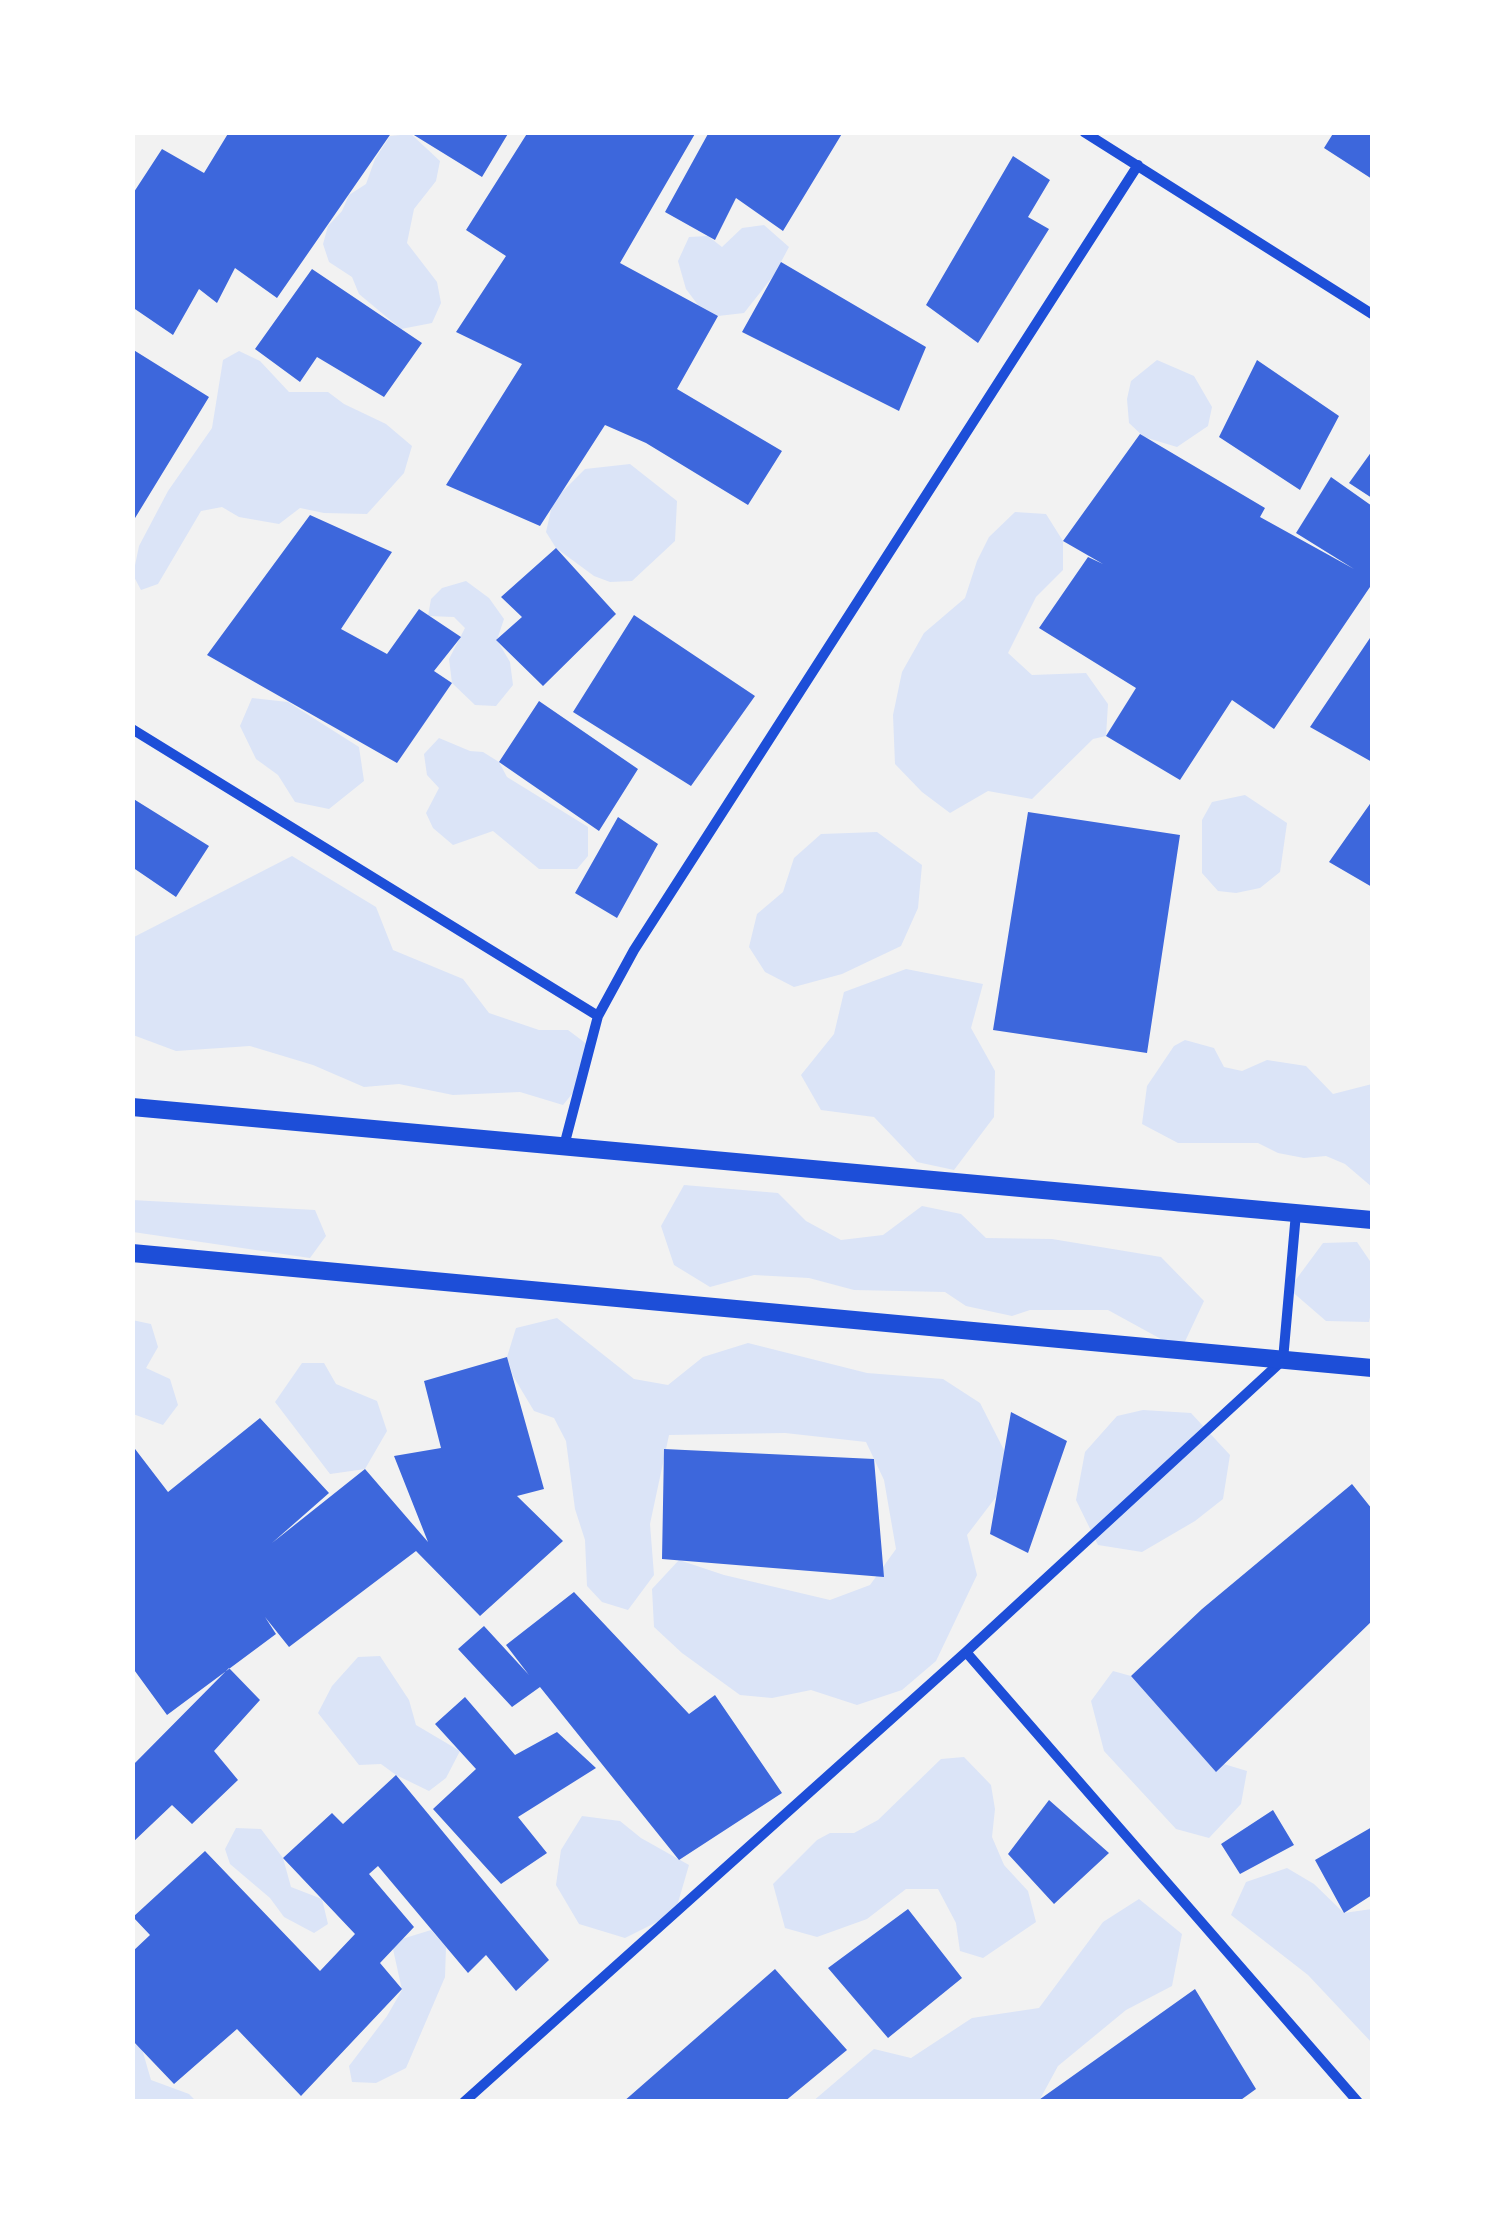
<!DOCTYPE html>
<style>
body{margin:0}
#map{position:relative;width:1505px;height:2234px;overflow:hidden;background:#f2f2f2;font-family:"Space Grotesk",sans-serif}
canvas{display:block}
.frame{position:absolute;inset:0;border:135px solid #fff;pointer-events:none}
</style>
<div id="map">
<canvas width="1505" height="2234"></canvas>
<div class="frame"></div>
</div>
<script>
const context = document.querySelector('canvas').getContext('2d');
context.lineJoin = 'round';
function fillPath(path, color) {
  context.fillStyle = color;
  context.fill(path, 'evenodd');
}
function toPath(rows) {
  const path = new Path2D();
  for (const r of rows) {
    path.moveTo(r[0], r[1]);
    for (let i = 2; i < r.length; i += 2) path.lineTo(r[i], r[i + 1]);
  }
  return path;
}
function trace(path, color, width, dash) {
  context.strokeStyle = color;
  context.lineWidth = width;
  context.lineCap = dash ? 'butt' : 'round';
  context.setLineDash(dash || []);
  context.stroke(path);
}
fillPath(toPath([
 [411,134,440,161,436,181,414,209,407,243,437,282,441,303,432,323,401,329,359,294,352,277,329,262,323,244,328,226,342,211,349,195,366,184,375,159,390,136],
 [764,225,789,247,774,275,744,313,718,316,698,305,686,289,678,261,689,237,708,236,722,247,742,228],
 [239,351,260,361,289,392,328,392,344,404,386,424,412,446,404,473,367,514,324,513,300,508,279,524,239,517,222,507,201,511,158,584,141,590,133,575,139,546,168,491,212,428,223,360],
 [1157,360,1194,376,1212,407,1208,426,1177,447,1144,437,1129,423,1127,399,1131,381],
 [630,464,677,501,675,541,632,581,610,582,594,576,556,548,546,532,553,501,585,469],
 [1015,512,1046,514,1063,541,1063,570,1036,597,1008,653,1032,675,1086,673,1108,704,1106,736,1093,739,1032,799,988,791,950,813,922,792,895,764,893,715,902,672,924,633,965,598,977,561,989,537],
 [466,581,489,598,504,619,497,640,510,662,513,685,496,706,475,705,452,683,449,659,465,628,454,617,428,616,431,599,442,588],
 [252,698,288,702,359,747,364,781,329,809,295,802,278,775,256,759,240,726],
 [439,738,470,751,483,752,499,762,507,777,588,827,588,856,577,869,539,869,493,831,453,845,433,828,426,813,439,788,427,775,424,754],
 [1245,795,1287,823,1280,872,1260,888,1236,893,1218,891,1202,873,1202,820,1212,802],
 [877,832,922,865,918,908,901,946,842,974,794,987,765,972,749,947,757,914,783,892,794,858,821,834],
 [292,856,376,907,393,950,463,979,489,1013,539,1030,568,1030,588,1045,581,1083,563,1105,520,1092,453,1095,399,1084,364,1087,313,1065,250,1046,176,1051,133,1035,132,938],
 [906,969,983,984,971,1028,995,1071,994,1117,954,1170,917,1162,874,1117,821,1110,801,1075,834,1034,844,992],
 [1185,1040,1214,1048,1224,1067,1242,1071,1267,1060,1306,1066,1333,1094,1372,1084,1372,1187,1345,1164,1326,1156,1304,1158,1278,1153,1258,1143,1178,1143,1142,1124,1147,1086,1174,1046],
 [684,1185,778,1193,806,1221,841,1240,883,1235,922,1206,961,1214,986,1238,1052,1239,1161,1257,1204,1301,1181,1350,1108,1310,1030,1310,1012,1316,966,1306,945,1292,854,1290,809,1278,754,1275,710,1287,674,1265,661,1226],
 [132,1200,315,1210,326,1236,310,1258,133,1232],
 [1357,1242,1372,1264,1372,1309,1369,1322,1326,1321,1289,1289,1323,1243],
 [557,1318,634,1379,668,1385,703,1357,748,1343,867,1373,943,1379,980,1403,1005,1452,996,1497,967,1535,977,1575,936,1661,902,1690,857,1705,811,1690,772,1698,740,1695,682,1653,654,1627,652,1589,679,1560,724,1575,830,1600,870,1585,896,1549,884,1480,866,1442,785,1433,669,1435,650,1524,654,1575,628,1610,602,1602,587,1586,585,1540,575,1509,566,1441,554,1418,534,1411,513,1376,507,1357,516,1328],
 [132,1320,151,1324,158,1347,146,1368,170,1379,178,1405,163,1425,133,1414],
 [302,1363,324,1363,336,1384,377,1401,387,1431,365,1469,330,1474,275,1402],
 [1143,1410,1191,1413,1230,1455,1223,1499,1195,1521,1142,1552,1098,1545,1076,1500,1085,1452,1117,1416],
 [380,1656,409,1700,416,1725,460,1751,446,1778,429,1791,396,1775,381,1764,359,1765,318,1713,332,1686,358,1657],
 [1113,1671,1131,1676,1204,1758,1247,1771,1241,1804,1209,1838,1176,1829,1104,1751,1091,1701],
 [964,1757,991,1785,995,1809,992,1837,1004,1865,1028,1891,1036,1922,983,1958,960,1951,956,1923,938,1889,906,1889,867,1919,817,1937,785,1928,773,1884,817,1840,830,1833,854,1833,878,1820,941,1759],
 [582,1816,620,1821,641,1838,689,1865,675,1913,625,1938,579,1924,556,1885,561,1850],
 [236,1828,261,1829,283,1858,291,1887,322,1899,328,1924,314,1933,284,1917,270,1898,230,1864,225,1849],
 [1287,1868,1314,1884,1344,1913,1372,1909,1372,2043,1308,1975,1231,1915,1246,1882],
 [1139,1899,1182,1934,1172,1986,1126,2010,1058,2066,1039,2101,812,2102,874,2049,911,2058,972,2018,1039,2008,1103,1922],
 [431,1930,446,1947,445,1977,406,2068,376,2083,352,2082,349,2066,387,2016,402,1990,393,1949,402,1939],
 [132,2042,142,2049,151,2080,189,2094,196,2101,133,2101]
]), '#dbe4f7');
fillPath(toPath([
 [229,132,392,132,277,298,235,268,217,303,199,289,173,335,132,307,132,195,162,149,204,173],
 [409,132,509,132,482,177],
 [528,132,696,132,620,263,718,316,677,389,782,451,748,505,646,443,605,425,540,526,446,485,522,364,456,332,506,256,466,230],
 [709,132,843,132,783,231,736,198,715,240,665,212],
 [1334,132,1372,132,1372,179,1324,148],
 [1013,156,1050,180,1028,217,1049,229,978,343,926,305],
 [781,262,926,347,899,411,742,332],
 [312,269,422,343,384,397,317,357,300,382,255,349],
 [132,349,209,397,132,523],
 [1257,360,1339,416,1300,490,1219,437],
 [1140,434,1265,508,1260,517,1354,569,1296,533,1331,477,1372,506,1372,584,1274,729,1232,700,1180,780,1106,736,1136,688,1039,628,1088,557,1103,564,1063,541],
 [1372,451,1372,498,1349,483],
 [310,515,392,552,341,629,387,654,419,609,461,637,434,671,452,683,397,763,207,655],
 [556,548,616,614,543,686,496,640,522,617,501,597],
 [634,615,755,696,691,786,573,712],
 [1372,635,1372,762,1310,727],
 [539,701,638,769,599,831,499,762],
 [132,798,209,846,176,897,132,867],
 [1372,801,1372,887,1329,862],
 [1028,812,1180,835,1147,1053,993,1030],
 [618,817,658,844,617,918,575,893],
 [507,1357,544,1489,517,1496,563,1541,480,1616,416,1551,289,1647,265,1617,276,1634,167,1715,132,1667,132,1445,168,1492,260,1418,329,1493,272,1543,365,1469,428,1542,394,1456,441,1448,424,1381],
 [1011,1412,1067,1441,1028,1553,990,1534],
 [664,1449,874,1459,884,1577,662,1559],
 [1352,1484,1372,1509,1372,1621,1216,1772,1131,1676,1202,1609],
 [574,1592,689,1714,715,1695,782,1793,679,1860,540,1687,512,1707,458,1649,484,1626,529,1675,506,1645],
 [229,1668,260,1700,214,1751,238,1780,192,1824,172,1805,132,1843,132,1766],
 [465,1697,515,1755,557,1732,596,1768,518,1817,547,1853,501,1884,433,1809,476,1769,435,1724],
 [396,1775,549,1960,516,1991,486,1955,468,1973,378,1866,369,1874,414,1927,380,1963,402,1989,301,2096,237,2029,174,2084,132,2040,132,1952,150,1935,133,1917,205,1851,320,1971,355,1934,283,1858,332,1813,343,1824],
 [1049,1800,1109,1853,1054,1904,1008,1854],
 [1273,1810,1294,1845,1240,1874,1221,1844],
 [1372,1827,1372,1895,1344,1913,1315,1860],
 [908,1909,962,1978,888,2038,828,1968],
 [775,1969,847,2050,784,2102,623,2102],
 [1195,1989,1256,2089,1238,2102,1036,2102]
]), '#3d67dc');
trace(toPath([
 [1084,132,1372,314],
 [132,729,598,1016],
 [564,1146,598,1016,634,950,1138,165],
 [966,1652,1358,2102],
 [464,2102,966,1652,1283,1360,1296,1213]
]), '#1d4ed8', 10);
trace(toPath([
 [132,1107,1372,1220],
 [132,1253,1372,1368]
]), '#1d4ed8', 18);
</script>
